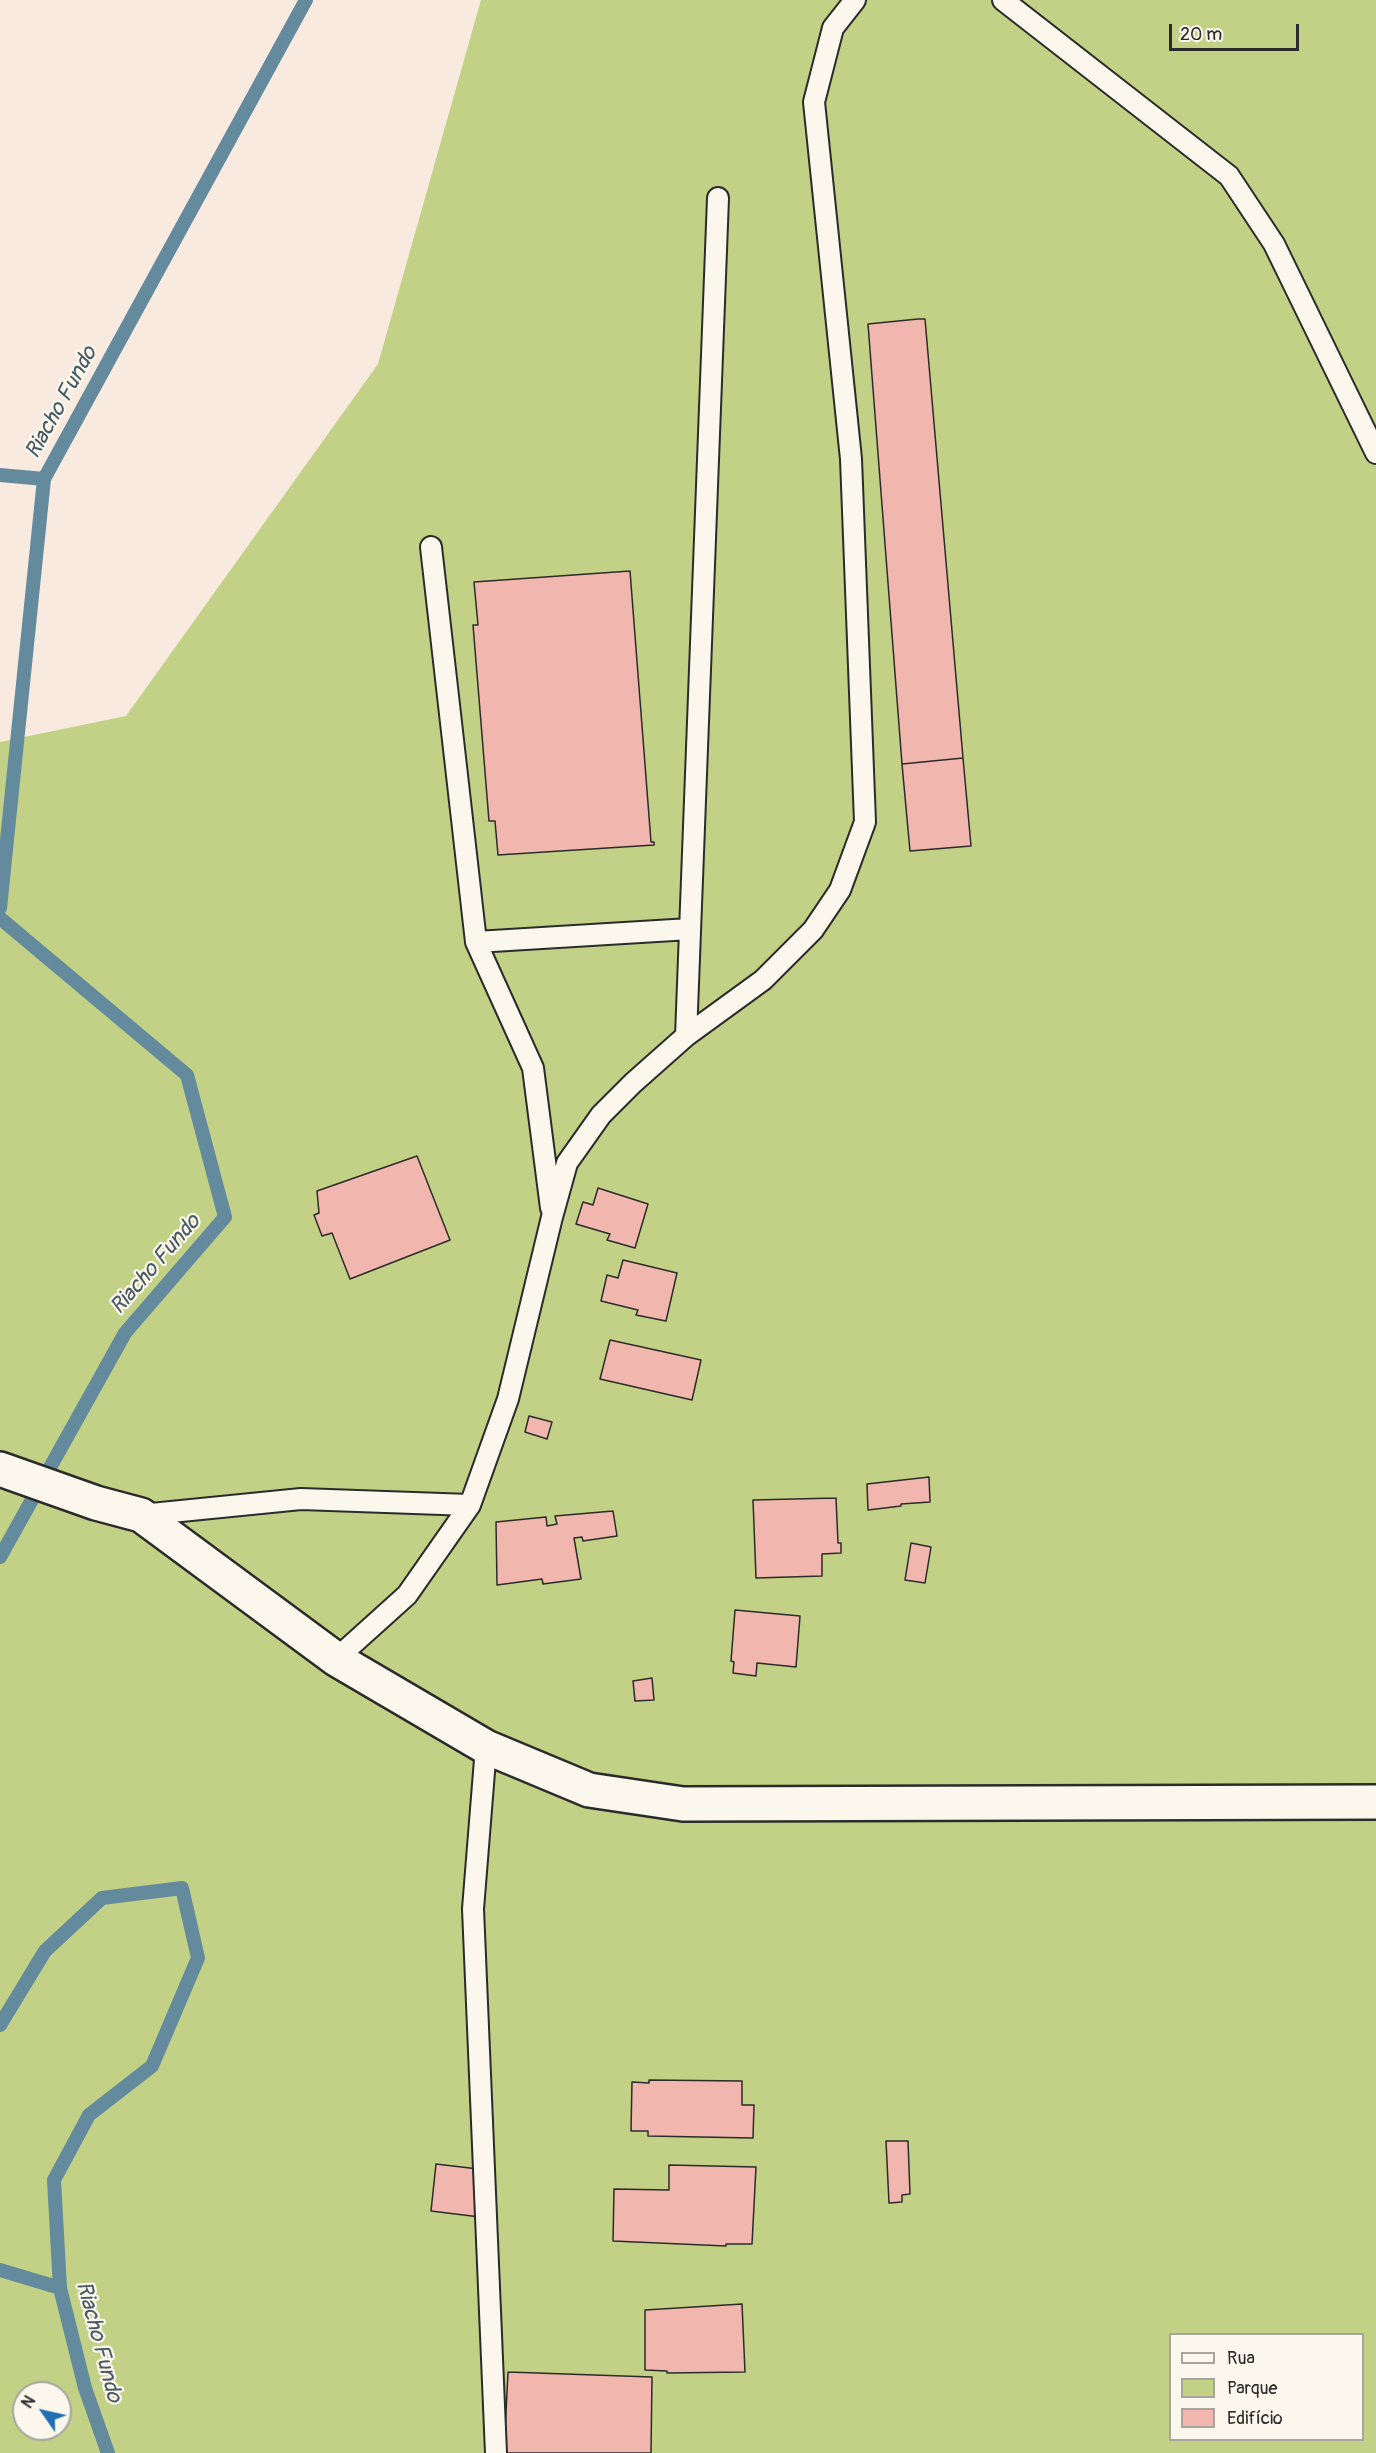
<!DOCTYPE html>
<meta charset="utf-8">
<style>
body{margin:0}
#map{position:relative;width:1376px;height:2453px;overflow:hidden;background:#f9eae0;font-family:Pangolin,sans-serif}
canvas{display:block}
.legend{position:absolute;left:1169px;top:2333px;width:195px;height:108px;box-sizing:border-box;background:#fbf7ec;border:2px solid #a8a59f;margin:0;padding:8px 10px;list-style:none;font-size:18px;color:#2b2b2b}
.legend li{display:flex;align-items:center;gap:12px;height:30px}
.legend b{width:30px;border:2px solid #a8a59f}
.north{position:absolute;left:12px;top:2381px;width:60px;height:60px;box-sizing:border-box;background:#fbf7ec;border:2px solid #a8a59f;border-radius:50%;rotate:304deg;font-size:16px;font-weight:700;line-height:24px;text-align:center;color:#2b2b2b}
.north::after{content:'';display:block;margin:auto;width:21px;height:27px;background:#1f6fb2;clip-path:polygon(50% 0,100% 100%,50% 72%,0 100%)}
.scale{position:absolute;left:1169px;top:24px;width:130px;height:27px;box-sizing:border-box;border:3px solid #2b2b2b;border-top:0;padding-left:8px;font-size:18px;line-height:21px;white-space:nowrap;color:#2b2b2b;-webkit-text-stroke:4px #fbf7ec;paint-order:stroke}
</style>
<div id="map">
<canvas width="1376" height="2453"></canvas>
<ul class="legend">
<li><b style="height:8px;background:#fbf7ec"></b>Rua</li>
<li><b style="height:16px;background:#c2d185"></b>Parque</li>
<li><b style="height:16px;background:#f1b6ae"></b>Edifício</li>
</ul>
<div class="north">N</div>
<div class="scale">20 m</div>
</div>
<script>
const context = document.querySelector('canvas').getContext('2d');
context.lineJoin = 'round';
function fillPath(path, color) {
  context.fillStyle = color;
  context.fill(path, 'evenodd');
}
function toPath(rows) {
  const path = new Path2D();
  for (const r of rows) {
    path.moveTo(r[0], r[1]);
    for (let i = 2; i < r.length; i += 2) path.lineTo(r[i], r[i + 1]);
  }
  return path;
}
function trace(path, color, width, dash) {
  context.strokeStyle = color;
  context.lineWidth = width;
  context.lineCap = dash ? 'butt' : 'round';
  context.setLineDash(dash || []);
  context.stroke(path);
}
function drawText(font, color, halo, rows, align = 'center') {
  context.font = font + ' Pangolin,sans-serif';
  context.lineWidth = 4.5;
  context.setLineDash([]);
  context.textBaseline = 'middle';
  context.strokeStyle = halo;
  context.fillStyle = color;
  for (const [text, x, y, turn = 0] of rows) {
    context.save();
    context.translate(x, y);
    context.rotate((+turn || 0) * Math.PI / 180);
    context.textAlign = isNaN(turn) ? turn : align;
    if (halo) context.strokeText(text, 0, 0);
    context.fillText(text, 0, 0);
    context.restore();
  }
}
fillPath(toPath([
 [481,0,1376,0,1376,2453,0,2453,0,742,126,716,378,364],
 [1170,2334,1362,2334,1362,2440,1170,2440],
 [24,2393,60,2393,60,2429,24,2429]
]), '#c2d185');
trace(toPath([
 [0,475,44,479],
 [0,908,44,479,306,0],
 [0,918,187,1075,225,1217,125,1333,0,1557],
 [0,2025,45,1951,102,1898,182,1888,198,1958,152,2066,89,2115,54,2180,60,2288,85,2388,108,2453],
 [0,2270,60,2288]
]), '#638a9d', 14);
const building = toPath([
 [918,319,925,319,963,758,902,764,868,324,918,319],
 [630,571,651,842,654,842,654,845,498,855,495,821,489,821,473,625,478,625,474,582,630,571],
 [963,758,971,846,910,851,902,764,963,758],
 [417,1156,450,1240,350,1279,332,1233,322,1236,314,1215,319,1213,317,1191,417,1156],
 [598,1188,648,1204,635,1248,607,1240,610,1234,576,1224,583,1202,593,1205,598,1188],
 [623,1260,677,1273,666,1321,636,1315,638,1310,601,1301,607,1275,618,1278,623,1260],
 [610,1340,701,1360,692,1400,600,1379,610,1340],
 [529,1416,552,1422,547,1439,525,1432,529,1416],
 [929,1477,930,1502,901,1504,901,1506,868,1510,867,1484,929,1477],
 [836,1498,838,1543,841,1543,841,1553,822,1554,822,1576,756,1578,753,1500,836,1498],
 [613,1511,617,1536,583,1541,582,1537,574,1538,581,1579,543,1584,542,1579,497,1585,496,1522,546,1517,547,1526,557,1524,555,1516,613,1511],
 [911,1543,931,1547,925,1583,905,1580,911,1543],
 [735,1610,800,1616,796,1667,757,1663,756,1676,733,1673,734,1662,731,1661,735,1610],
 [652,1678,654,1700,635,1701,633,1681,652,1678],
 [649,2080,742,2081,742,2105,754,2105,753,2138,648,2136,648,2131,631,2131,632,2082,649,2083,649,2080],
 [886,2141,908,2141,910,2194,902,2195,902,2202,889,2203,886,2141],
 [436,2164,495,2171,488,2218,431,2211,436,2164],
 [669,2165,756,2167,752,2244,726,2244,726,2246,613,2241,614,2189,669,2190,669,2165],
 [742,2304,745,2372,667,2373,667,2371,645,2370,645,2310,742,2304],
 [508,2372,652,2377,651,2453,504,2453,508,2372]
]);
fillPath(building, '#f1b6ae');
trace(building, '#2b2b2b', 1.5);
const service = toPath([
 [1003,0,1229,176,1274,244,1376,453],
 [431,547,476,942,533,1068,551,1208],
 [476,942,690,929],
 [686,1036,718,198],
 [141,1515,301,1499,470,1505],
 [336,1659,407,1595,470,1505,508,1399,552,1217,567,1163,601,1115,633,1083,686,1036,763,980,813,930,840,890,865,822,851,459,814,102,833,28,855,0],
 [486,1747,473,1909,496,2453]
]);
const minor = toPath([
 [0,1469,96,1503,141,1515,336,1659,486,1747,589,1790,683,1804,1376,1802]
]);
trace(service, '#2b2b2b', 24);
trace(minor, '#2b2b2b', 38);
trace(service, '#fbf7ec', 20);
trace(minor, '#fbf7ec', 33);
drawText('italic 22px', '#475a64', '#fbf7ec', [
 ["Riacho Fundo",62,403,-61],
 ["Riacho Fundo",156,1265,-49],
 ["Riacho Fundo",98,2342,75]
]);
</script>
